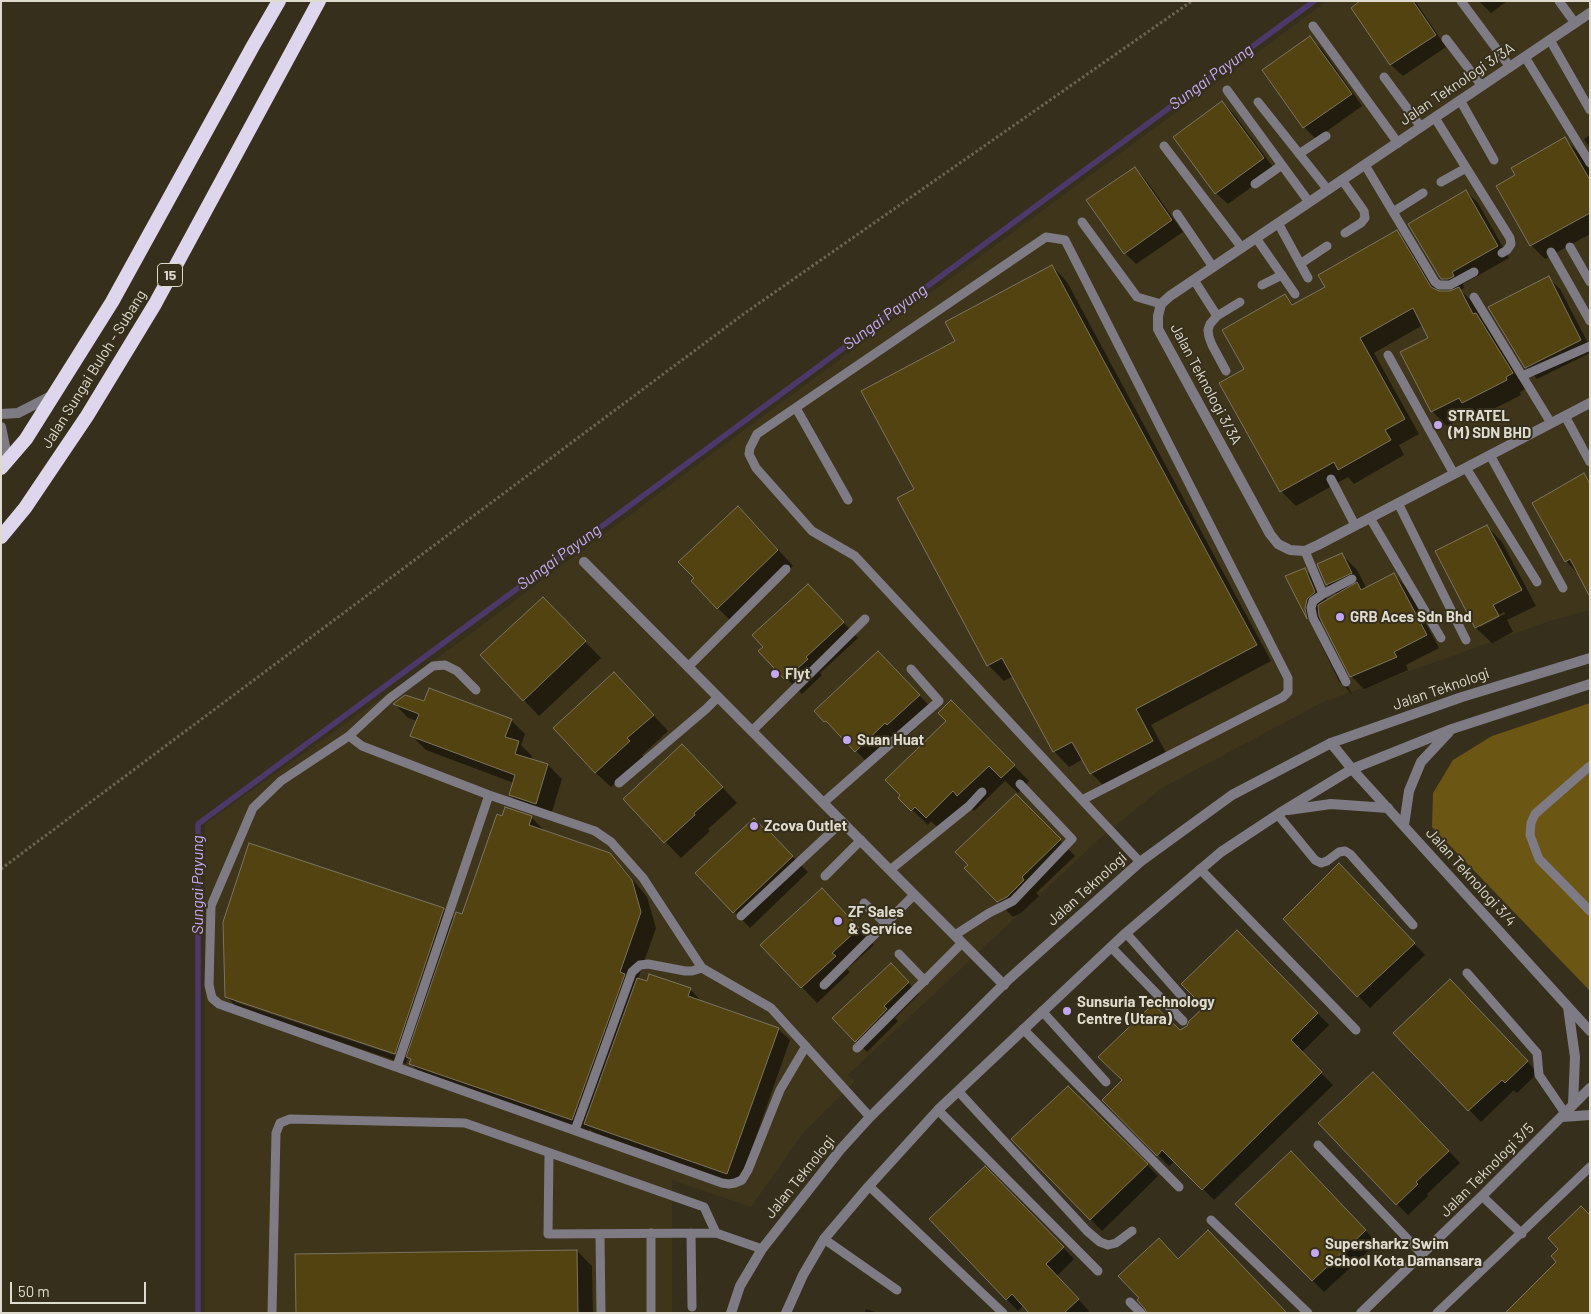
<!DOCTYPE html>
<style>
body{margin:0}
#map{position:relative;width:1591px;height:1314px;overflow:hidden;background:#362f1c;font-family:Barlow,sans-serif}
canvas{display:block}
.frame{position:absolute;inset:0;border:2px solid #dfdbcf;pointer-events:none}
.scale{position:absolute;left:10px;top:1282px;width:136px;height:22px;box-sizing:border-box;border:2px solid #dfdbcf;border-top:0;padding-left:6px;font-size:15px;line-height:18px;white-space:nowrap;color:#dfdbcf;-webkit-text-stroke:4px #362f1c;paint-order:stroke}
</style>
<div id="map">
<canvas width="1591" height="1314"></canvas>
<div class="frame"></div>
<div class="scale">50 m</div>
</div>
<script>
const context = document.querySelector('canvas').getContext('2d');
context.lineJoin = 'round';
function fillPath(path, color) {
  context.fillStyle = color;
  context.fill(path, 'evenodd');
}
function toPath(rows) {
  const path = new Path2D();
  for (const r of rows) {
    path.moveTo(r[0], r[1]);
    for (let i = 2; i < r.length; i += 2) path.lineTo(r[i], r[i + 1]);
  }
  return path;
}
function trace(path, color, width, dash) {
  context.strokeStyle = color;
  context.lineWidth = width;
  context.lineCap = dash ? 'butt' : 'round';
  context.setLineDash(dash || []);
  context.stroke(path);
}
function drawText(font, color, halo, rows, align = 'center') {
  context.font = font + ' Barlow,sans-serif';
  context.lineWidth = 4;
  context.setLineDash([]);
  context.textBaseline = 'middle';
  context.strokeStyle = halo;
  context.fillStyle = color;
  for (const [text, x, y, turn = 0] of rows) {
    context.save();
    context.translate(x, y);
    context.rotate((+turn || 0) * Math.PI / 180);
    context.textAlign = isNaN(turn) ? turn : align;
    if (halo) context.strokeText(text, 0, 0);
    context.fillText(text, 0, 0);
    context.restore();
  }
}
fillPath(toPath([
 [1327,1,1587,1,1590,3,1590,610,1553,620,1323,702,1162,788,1097,841,848,1075,855,1082,804,1132,751,1207,672,1180,672,1313,205,1313,205,824,454,646,717,450]
]), '#3e351b');
fillPath(toPath([
 [1590,703,1590,991,1432,827,1433,793,1453,760,1492,736]
]), '#6b5614');
fillPath(toPath([
 [1363,1,1415,1,1446,47,1403,76,1391,65,1353,8],
 [1479,1,1507,1,1491,13],
 [1310,38,1322,49,1362,106,1316,139,1304,127,1264,70],
 [1222,102,1234,114,1275,170,1228,204,1216,193],
 [1590,135,1590,148,1584,139],
 [1565,139,1579,153,1590,169,1590,234,1545,259,1531,245,1497,186,1517,176],
 [1135,168,1146,180,1183,232,1136,264,1125,253],
 [1466,191,1478,203,1509,258,1463,284,1464,288,1460,290,1474,303,1483,322,1491,329,1527,388,1520,392,1521,395,1478,417,1473,413,1447,426,1432,411,1430,338,1423,325,1374,353,1419,434,1399,445,1404,455,1354,484,1348,477,1296,506,1281,491,1220,384,1245,370,1285,296,1294,305,1326,287,1397,232,1411,247,1439,292,1451,292,1457,289,1453,289,1441,277],
 [1052,266,1067,282,1271,661,1151,725,1168,756,1107,789,1091,773,1083,759,1069,767,1054,751,1013,676,1004,681,988,665,916,490,957,341],
 [1549,278,1560,289,1590,347,1590,353,1537,379,1526,367],
 [1583,475,1590,481,1590,595,1578,574,1566,561],
 [754,523,793,566,733,623,718,608],
 [1487,526,1502,542,1536,606,1507,620,1513,632,1492,643,1476,628,1436,552],
 [1504,612,1505,614,1480,627,1480,625],
 [1342,555,1357,570,1367,589,1394,575,1407,588,1439,648,1406,665,1408,670,1364,689,1351,676,1321,618,1320,625,1321,632,1308,619,1287,577,1305,570,1321,585,1327,601,1338,595,1327,585,1319,564],
 [543,599,601,658,539,716,481,655],
 [823,601,858,638,820,673,822,675,802,694,760,651],
 [1318,638,1328,649,1352,694,1339,681],
 [894,668,934,711,903,740,902,738,871,766,816,711],
 [629,689,668,731,642,755,644,757,611,787,595,772],
 [951,702,1029,781,1018,793,1005,781,974,811,969,806,942,832,931,821,928,825,900,798,948,721],
 [424,703,511,720,525,734,521,745,532,756,531,760,548,765,562,779,550,818,524,809,510,795,514,783,426,750,412,736,417,721,408,718,395,704],
 [698,761,737,803,708,829,710,831,681,858,624,799],
 [1016,795,1075,856,1036,893,1039,896,1022,912,1013,917,966,868],
 [503,817,531,817,546,832,609,854,625,870,647,897,656,928,638,979,690,989,701,1001,778,1029,790,1040,739,1185,597,1136,590,1129,587,1135,426,1079,411,1064,412,1061,408,1058,406,1064,238,1008,226,996,443,909,455,920,463,915],
 [235,999,401,1054,400,1057,235,1002],
 [768,832,808,872,750,928,697,873],
 [1351,877,1425,955,1370,1008,1284,919],
 [838,905,874,945,847,969,850,972,817,1003,762,945],
 [1237,932,1329,1025,1301,1053,1333,1085,1214,1200,1175,1161,1169,1166,1103,1100,1179,1032,1188,1027,1206,1007],
 [891,965,919,994,895,1018,898,1021,867,1052,834,1018],
 [1461,992,1538,1073,1517,1093,1514,1090,1481,1122,1395,1033],
 [1385,1085,1460,1163,1427,1194,1428,1196,1408,1215,1397,1204],
 [1093,1110,1158,1176,1102,1231,1013,1139],
 [1302,1164,1377,1243,1324,1292,1237,1204],
 [985,1168,1074,1259,1057,1276,1089,1311,1087,1313,1031,1313,1024,1305,1018,1311,931,1219],
 [577,1251,592,1266,593,1313,297,1313],
 [866,1309,878,1313,865,1313]
]), '#0007');
trace(toPath([
 [198,1313,198,824,1314,1]
]), '#4d386a', 5.5);
const building = toPath([
 [1360,1,1413,1,1436,35,1390,65,1351,8,1360,1],
 [1310,36,1352,94,1303,128,1262,70,1310,36],
 [1222,101,1264,158,1215,194,1173,137,1222,101],
 [1565,137,1590,180,1590,213,1530,246,1496,186,1515,175,1511,168,1565,137],
 [1135,167,1172,220,1124,254,1086,200,1135,167],
 [1466,190,1498,246,1452,272,1454,276,1448,279,1441,279,1408,224,1466,190],
 [1397,230,1431,287,1439,291,1450,291,1459,287,1473,314,1476,313,1513,373,1506,377,1507,380,1462,403,1459,398,1431,412,1400,352,1428,338,1413,308,1360,338,1405,419,1385,430,1391,440,1338,470,1334,462,1280,492,1219,383,1244,369,1222,330,1285,294,1292,305,1325,287,1318,275,1397,230],
 [1052,265,1257,645,1136,709,1153,741,1090,774,1072,742,1053,752,1002,658,987,666,897,498,914,489,861,391,955,341,945,322,1052,265],
 [1549,276,1581,340,1525,368,1488,307,1549,276],
 [1584,473,1590,484,1590,597,1570,559,1565,562,1532,503,1584,473],
 [738,506,778,550,717,609,691,581,694,578,678,562,738,506],
 [1487,525,1522,590,1493,605,1499,616,1475,628,1435,551,1487,525],
 [1342,553,1352,573,1326,585,1317,564,1342,553],
 [1305,568,1315,592,1307,599,1305,609,1307,619,1285,576,1305,568],
 [1394,573,1427,635,1394,652,1397,657,1350,677,1319,616,1318,605,1357,582,1361,590,1394,573],
 [808,584,844,622,806,657,808,659,785,680,758,651,763,647,752,635,808,584],
 [543,597,586,641,523,701,480,655,543,597],
 [878,651,920,695,887,725,885,723,855,752,826,721,824,722,814,711,878,651],
 [614,672,654,715,627,738,630,741,595,773,553,728,614,672],
 [429,688,512,719,505,737,519,741,515,754,548,764,536,804,509,795,515,775,410,736,419,714,393,704,405,695,424,701,429,688],
 [951,700,1015,765,1001,778,989,766,957,796,953,791,926,818,915,807,911,811,898,798,900,795,885,780,946,721,938,713,951,700],
 [682,744,723,787,694,813,695,815,664,843,623,799,682,744],
 [1016,794,1061,839,1022,877,1024,880,1007,897,997,902,964,868,968,865,955,852,1016,794],
 [505,807,532,816,529,825,610,853,632,880,641,912,620,972,625,974,572,1120,409,1064,411,1059,406,1057,456,912,462,914,497,814,502,816,505,807],
 [754,818,767,832,768,830,793,856,733,913,695,873,754,818],
 [249,843,444,908,395,1054,225,997,223,922,249,843],
 [1339,863,1415,943,1357,997,1283,919,1339,863],
 [822,888,859,928,832,953,836,956,801,988,760,945,822,888],
 [1237,930,1318,1013,1291,1040,1322,1072,1202,1190,1162,1150,1157,1156,1102,1100,1122,1080,1098,1057,1153,1004,1180,1030,1187,1026,1189,1021,1204,1007,1181,984,1237,930],
 [891,963,909,982,884,1006,887,1009,855,1042,832,1018,891,963],
 [649,974,691,988,688,996,779,1028,727,1174,584,1124,637,978,647,981,649,974],
 [1450,979,1528,1061,1505,1083,1502,1080,1468,1111,1393,1033,1450,979],
 [1373,1072,1449,1151,1416,1182,1418,1184,1396,1205,1318,1123,1373,1072],
 [1068,1086,1148,1164,1090,1220,1011,1139,1068,1086],
 [1291,1151,1366,1230,1312,1281,1235,1204,1291,1151],
 [985,1166,1064,1247,1046,1264,1079,1299,1064,1313,1029,1313,1012,1294,1006,1300,929,1219,985,1166],
 [1581,1206,1590,1215,1590,1313,1505,1313,1556,1262,1551,1256,1558,1249,1548,1238,1581,1206],
 [1208,1230,1287,1313,1147,1313,1145,1309,1137,1300,1139,1298,1118,1276,1159,1238,1178,1259,1208,1230],
 [577,1250,578,1313,296,1313,295,1254,577,1250]
]);
fillPath(building, '#534311');
trace(building, '#7b745f', 1);
trace(toPath([
 [1,869,745,313,1192,1]
]), '#6b6554', 3, [2.5, 2.5]);
trace(toPath([
 [1461,1,1510,67],
 [1559,1,1575,23],
 [1313,26,1398,143],
 [1446,39,1482,86],
 [1550,40,1590,110],
 [1525,57,1590,163],
 [1384,77,1421,127],
 [1227,90,1309,202],
 [1460,100,1494,160],
 [1258,102,1328,190],
 [1435,118,1510,238,1511,244,1507,250,1502,253],
 [1164,146,1242,248],
 [1299,154,1326,136],
 [1365,165,1435,282,1439,285,1450,285,1474,272],
 [1342,180,1364,211,1365,218,1361,223,1345,233],
 [1441,182,1466,168],
 [1255,184,1282,165],
 [1393,212,1423,193],
 [1177,214,1213,267],
 [1082,222,1137,297,1161,304],
 [1278,223,1308,278],
 [1256,238,1295,294],
 [1570,247,1590,282],
 [1551,252,1590,321],
 [1300,264,1327,246],
 [1194,280,1217,316],
 [1262,285,1282,275],
 [1474,297,1551,423],
 [1388,355,1454,474],
 [1226,371,1212,345,1209,337,1208,330,1210,324,1217,316,1240,302],
 [1522,376,1590,346],
 [796,408,848,500],
 [1565,416,1590,462],
 [1490,455,1563,588],
 [1466,468,1537,582],
 [1331,479,1355,525],
 [1398,503,1466,640],
 [1370,518,1441,638],
 [1305,551,1323,594],
 [688,667,786,569],
 [1346,682,1313,618,1311,608,1313,601,1323,594,1352,579],
 [476,690,457,671,445,665,433,666,390,698,349,736,281,781,253,808,211,906,209,985,212,998,219,1004,722,1183,729,1184,735,1183,742,1180,748,1170,780,1090,806,1046],
 [752,731,865,619],
 [349,736,362,746,489,795,595,831,611,842,643,878,702,968,771,1008,870,1117],
 [1590,766,1535,814,1531,823,1530,835,1539,859,1590,911],
 [619,783,706,709,718,697],
 [1082,800,1283,697,1288,692,1288,678,1065,240,1046,237,757,434,750,448,749,454,756,468,812,531,855,556,1082,800,1140,862],
 [823,803,939,701,911,669],
 [1278,815,1315,860,1321,863,1327,861,1339,852,1345,851,1350,854,1413,925],
 [1200,869,1356,1030],
 [890,870,969,806,982,792],
 [825,876,861,840],
 [864,903,885,923],
 [741,916,842,822],
 [1126,933,1186,1001],
 [955,935,989,913,1013,901,1072,839,1020,784],
 [1111,947,1183,1021],
 [899,954,925,981],
 [1467,973,1537,1053,1539,1075,1565,1113],
 [824,985,914,895],
 [1042,1011,1106,1082],
 [1023,1029,1179,1187],
 [857,1048,962,943],
 [397,1066,489,795],
 [958,1091,1087,1231,1100,1242,1108,1245,1116,1243,1132,1231],
 [938,1110,1098,1271],
 [575,1130,632,972,640,965,648,964,685,971,692,971,702,968],
 [1318,1145,1422,1254],
 [549,1153,548,1234,716,1233,762,1249],
 [869,1186,1003,1313],
 [1482,1196,1522,1234],
 [1211,1220,1308,1313],
 [651,1233,651,1313],
 [691,1233,692,1307],
 [600,1234,601,1313],
 [824,1239,897,1290],
 [1130,1302,1141,1313],
 [272,1313,276,1133,280,1123,290,1119,465,1123,704,1207,716,1233],
 [1437,1313,1590,1167]
]), '#7f7b85', 9);
trace(toPath([
 [1590,13,1170,296,1161,304,1158,316,1158,329,1270,534,1278,544,1290,550,1305,551,1318,545,1590,403],
 [1,414,18,413,53,395],
 [1,427,6,451,1,461],
 [584,562,1004,985],
 [1331,743,1352,769,1590,1031],
 [1568,1007,1575,1057,1573,1105],
 [1562,1117,1590,1115],
 [1361,1313,1482,1196,1590,1088]
]), '#7f7b85', 10);
trace(toPath([
 [1288,810,1331,804,1388,808],
 [1404,825,1409,791,1421,762,1449,732],
 [731,1313,740,1286,762,1249,840,1150,870,1117,1009,979,1140,862,1232,795,1331,743,1462,697,1590,658],
 [786,1313,803,1275,824,1239,869,1186,938,1110,1126,933,1221,852,1283,811,1352,769,1452,729,1590,684]
]), '#7f7b85', 10);
trace(toPath([
 [1,468,26,439,112,302,253,46,279,1],
 [1,537,25,508,87,416,155,304,319,1]
]), '#ded6ec', 14);
for (const [x, y, r, color] of [
 [1438,425,5,"#c4a7f1"],
 [1340,617,5,"#c4a7f1"],
 [775,674,5,"#c4a7f1"],
 [847,740,5,"#c4a7f1"],
 [754,826,5,"#c4a7f1"],
 [838,921,5,"#c4a7f1"],
 [1067,1011,5,"#c4a7f1"],
 [1315,1253,5,"#c4a7f1"]
]) {
  const dot = new Path2D();
  dot.arc(x, y, r, 0, 2 * Math.PI);
  context.fillStyle = color;
  context.fill(dot);
  trace(dot, '#362f1c', 2);
}
for (const [x, y, w] of [
 [170,275,25]
]) {
  const box = new Path2D();
  box.roundRect(x - w / 2, y - 11.5, w, 23, 4);
  context.fillStyle = '#362f1c';
  context.fill(box);
  trace(box, '#dfdbcf', 1);
}
drawText('bold 14px', '#dfdbcf', null, [
 ["15",170,275]
]);
drawText('15px', '#dfdbcf', '#362f1c', [
 ["Jalan Teknologi 3/3A",1457,84,-34],
 ["Jalan Sungai Buloh - Subang",94,369,-58],
 ["Jalan Teknologi 3/3A",1206,384,62],
 ["Jalan Teknologi",1441,689,-19],
 ["Jalan Teknologi 3/4",1471,877,48],
 ["Jalan Teknologi",1087,889,-42],
 ["Jalan Teknologi 3/5",1487,1170,-45],
 ["Jalan Teknologi",800,1177,-51]
]);
drawText('bold 15px', '#dfdbcf', '#362f1c', [
 ["STRATEL",1448,416],
 ["(M) SDN BHD",1448,433],
 ["GRB Aces Sdn Bhd",1350,617],
 ["Flyt",785,674],
 ["Suan Huat",857,740],
 ["Zcova Outlet",764,826],
 ["ZF Sales",848,912],
 ["& Service",848,929],
 ["Sunsuria Technology",1077,1002],
 ["Centre (Utara)",1077,1019],
 ["Supersharkz Swim",1325,1244],
 ["School Kota Damansara",1325,1261]
], 'left');
drawText('italic 16px', '#ccacfd', '#362f1c', [
 ["Sungai Payung",1211,77,-36],
 ["Sungai Payung",885,317,-36],
 ["Sungai Payung",559,557,-36],
 ["Sungai Payung",198,885,-90]
]);
</script>
